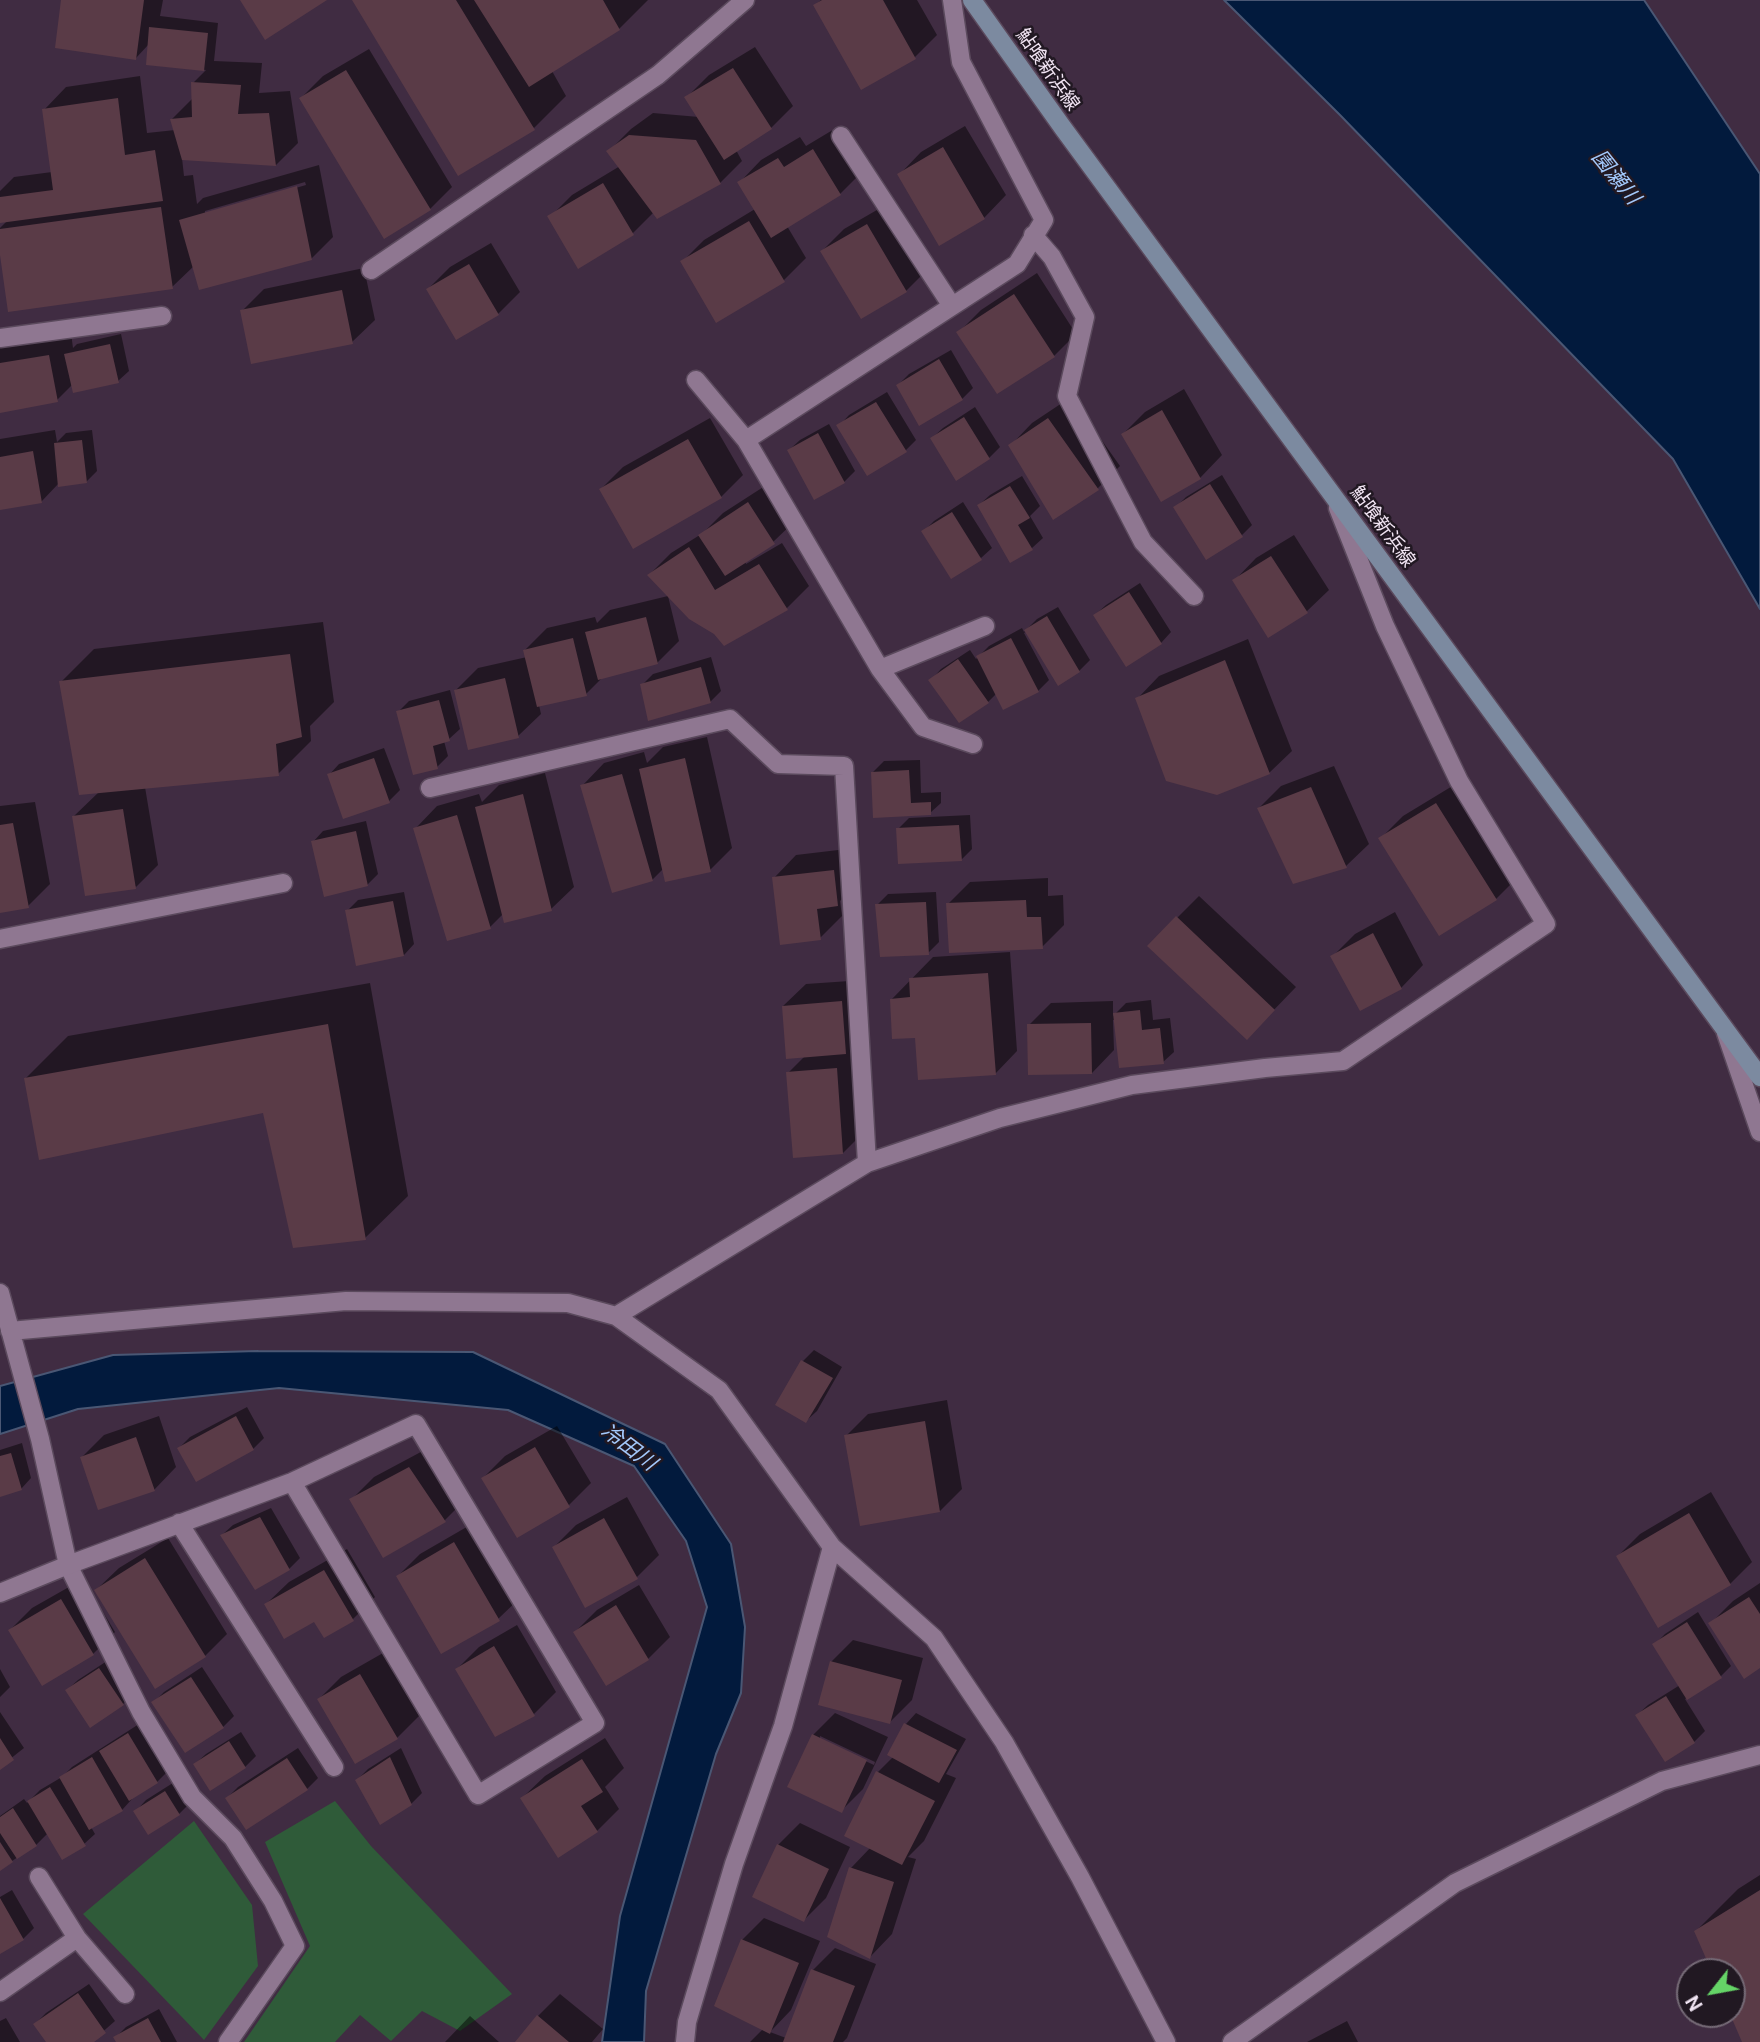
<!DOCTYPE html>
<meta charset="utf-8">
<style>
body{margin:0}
#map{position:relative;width:1760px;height:2042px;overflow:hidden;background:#402c42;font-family:"DM Sans",sans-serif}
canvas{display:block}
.north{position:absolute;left:1676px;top:1958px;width:70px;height:70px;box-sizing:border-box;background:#211822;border:2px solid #756a76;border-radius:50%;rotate:239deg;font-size:19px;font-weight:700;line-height:28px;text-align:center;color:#f2e5f4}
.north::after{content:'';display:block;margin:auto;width:24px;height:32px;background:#65d467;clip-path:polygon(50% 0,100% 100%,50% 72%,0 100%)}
</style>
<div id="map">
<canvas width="1760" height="2042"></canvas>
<div class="north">N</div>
</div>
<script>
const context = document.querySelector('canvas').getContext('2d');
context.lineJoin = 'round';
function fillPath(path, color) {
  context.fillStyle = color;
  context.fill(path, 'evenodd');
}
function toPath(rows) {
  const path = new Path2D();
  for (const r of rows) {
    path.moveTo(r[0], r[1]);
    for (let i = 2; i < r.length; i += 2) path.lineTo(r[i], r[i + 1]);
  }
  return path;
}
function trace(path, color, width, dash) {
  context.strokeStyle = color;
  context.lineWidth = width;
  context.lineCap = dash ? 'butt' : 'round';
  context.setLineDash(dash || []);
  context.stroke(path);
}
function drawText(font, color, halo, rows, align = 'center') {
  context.font = font + ' "DM Sans","Noto Sans JP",sans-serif';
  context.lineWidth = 5;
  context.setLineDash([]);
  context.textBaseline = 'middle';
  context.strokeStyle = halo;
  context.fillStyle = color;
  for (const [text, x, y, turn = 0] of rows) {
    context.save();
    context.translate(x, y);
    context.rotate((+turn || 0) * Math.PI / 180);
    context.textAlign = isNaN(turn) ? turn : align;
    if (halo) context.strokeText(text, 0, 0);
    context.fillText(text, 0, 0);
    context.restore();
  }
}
fillPath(toPath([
 [335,1801,371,1846,512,1994,460,2031,422,2011,391,2041,360,2015,335,2042,244,2042,310,1946,265,1842],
 [194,1821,252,1905,258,1966,204,2040,83,1914]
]), '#2f5b39');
const water = toPath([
 [1224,0,1644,0,1760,174,1760,609,1673,459,1340,115,1224,0],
 [258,1351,473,1352,665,1444,731,1544,745,1627,741,1693,716,1754,646,1991,644,2042,602,2042,620,1916,707,1607,686,1541,634,1466,508,1410,279,1388,78,1409,0,1434,0,1386,113,1355,258,1351]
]);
fillPath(water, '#021a3d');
trace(water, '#4a5774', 2);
fillPath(toPath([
 [63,0,163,0,160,16,218,23,214,61,262,63,259,93,290,91,298,143,276,165,182,158,184,176,193,175,197,204,203,198,319,165,333,237,311,259,194,266,172,287,0,243,0,228,8,220,0,222,0,191,14,177,52,172,44,110,66,87,140,76,147,133,175,130,172,119,193,98,193,83,206,70,148,64,149,44,136,58],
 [305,182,306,185,205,214,205,211],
 [354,0,648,0,619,29,552,71,566,96,534,128],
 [821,0,917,0,937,35,915,57,862,88,815,5],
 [755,47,793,106,771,128,736,150,742,161,720,183,654,212,633,233,578,266,550,217,572,195,620,166,609,151,631,129,653,113,699,117,687,97,709,75],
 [369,49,452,187,430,209,301,98,323,76],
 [965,126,1006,195,984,218,899,175,921,152],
 [836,128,862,172,840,194,787,226,806,258,784,280,716,320,682,262,704,240,755,209,739,183,761,160,800,137,806,146],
 [889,203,928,269,906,291,822,251,844,229],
 [491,243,520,292,498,314,428,289,450,267],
 [364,268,375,320,352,342,242,311,264,289],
 [1037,273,1076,334,1054,356,959,332,981,310],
 [71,333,73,348,77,344,121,334,129,371,118,381,73,384,57,400,0,411,0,346],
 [951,350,973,388,962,399,898,385,909,374],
 [1184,389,1222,455,1200,478,1123,434,1145,412],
 [887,392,916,440,905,451,839,426,849,415],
 [1071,397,1120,466,1097,489,1010,446,1032,423],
 [975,407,1000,447,989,458,957,479,932,438,943,428],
 [710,418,743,475,721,497,601,489,623,467],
 [829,424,855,471,844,482,815,497,789,450,800,440],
 [55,430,57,442,66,433,92,430,97,471,86,482,60,482,41,502,0,509,0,439],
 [1222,475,1252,525,1242,535,1175,508,1186,497],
 [1022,476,1040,506,1030,516,1043,538,1032,548,1011,560,979,505,990,495],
 [771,482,796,520,773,542,745,561,746,564,782,543,809,586,787,608,715,633,649,575,671,553,703,533,723,513],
 [963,502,992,548,981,558,923,532,934,521],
 [1294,535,1329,590,1306,612,1234,581,1256,558],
 [1140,583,1171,632,1161,643,1095,615,1106,605],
 [668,596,679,641,657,663,603,677,586,694,539,705,541,714,518,736,456,690,478,668,527,657,525,650,547,628,595,617,597,623,610,610],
 [1058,607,1090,660,1079,671,1027,631,1024,633,1049,680,1038,691,997,693,988,702,931,680,941,669,970,650,976,659,989,646,1022,628,1024,632,1037,619],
 [323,622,334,702,310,726,311,741,278,774,145,787,158,865,136,887,74,816,100,791,61,682,94,649],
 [1248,639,1292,751,1269,773,1137,699,1159,676],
 [711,657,721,691,710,702,642,685,653,674],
 [450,690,460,729,449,739,444,741,448,756,437,767,398,712,409,701],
 [707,737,732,848,710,870,664,868,652,880,582,786,604,763,644,752,647,763,663,747],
 [384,748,400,790,389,801,329,775,339,764],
 [920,760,921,793,941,792,941,803,930,813,875,816,873,772,884,761],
 [1334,766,1369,844,1346,866,1294,882,1259,808,1281,786],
 [545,773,574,887,551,909,503,914,490,927,415,829,437,806,479,794,482,802,499,785],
 [1459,782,1518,877,1496,899,1381,838,1403,816],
 [35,802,50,884,28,906,0,911,0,806],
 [970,815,972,849,961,860,898,829,909,818],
 [366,821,378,874,367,885,313,842,323,831],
 [855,848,859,882,840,901,842,916,820,938,774,878,796,855],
 [1048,878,1048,896,1063,895,1064,925,1042,947,948,904,970,882],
 [404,892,414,944,404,955,347,911,358,900],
 [936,892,939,942,928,953,877,905,888,894],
 [1199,896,1296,987,1269,1015,1177,918],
 [1395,912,1423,965,1401,988,1360,1009,1333,956,1355,934],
 [1010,952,1017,1051,995,1074,917,1036,891,1000,933,957],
 [864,980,868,1031,851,1048,858,1047,865,1131,843,1153,788,1073,805,1056,783,1006,806,984],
 [370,983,408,1196,365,1238,265,1111,26,1078,68,1036],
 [1151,1000,1153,1020,1170,1018,1174,1052,1163,1062,1116,1020,1113,1020,1114,1050,1092,1073,1029,1025,1051,1003,1113,1001,1113,1016,1126,1003],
 [814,1350,842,1367,817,1411,806,1421,778,1404,803,1361],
 [947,1400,962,1489,940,1511,846,1436,868,1414],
 [247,1407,264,1438,253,1449,179,1448,190,1437],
 [159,1416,176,1467,154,1490,82,1457,104,1435],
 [557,1426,591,1483,569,1505,483,1478,505,1456],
 [22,1443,31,1478,21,1489,0,1495,0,1450],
 [432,1446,467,1498,445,1520,384,1556,352,1499,374,1477],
 [1711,1492,1752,1562,1730,1584,1618,1556,1640,1534],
 [627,1497,659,1555,637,1577,554,1547,576,1525],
 [271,1508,300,1558,289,1569,222,1535,233,1525],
 [477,1521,521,1597,498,1619,398,1576,420,1554],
 [168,1538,227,1634,205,1656,96,1590,119,1568],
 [347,1549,375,1597,353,1619,315,1620,266,1604,289,1582],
 [83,1579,115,1632,93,1654,10,1630,32,1608],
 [1760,1583,1760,1666,1711,1623,1733,1601],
 [639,1585,670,1637,648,1659,575,1632,597,1610],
 [1698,1612,1731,1666,1721,1676,1685,1699,1705,1731,1694,1742,1637,1715,1648,1705,1680,1685,1655,1644,1665,1634],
 [517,1625,556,1692,534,1714,457,1669,479,1647],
 [853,1640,923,1658,912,1700,890,1722,831,1662],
 [383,1653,419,1716,397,1738,319,1699,341,1677],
 [110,1659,134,1693,123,1704,67,1690,78,1680],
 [202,1667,234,1716,223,1727,185,1751,153,1703,164,1692],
 [0,1669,10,1687,0,1697],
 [0,1712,24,1748,0,1767],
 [835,1713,888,1737,863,1789,841,1811,813,1735],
 [820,1736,875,1762,874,1765,820,1740],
 [916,1713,966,1739,946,1774,956,1778,924,1841,908,1857,916,1859,892,1934,870,1957,851,1868,871,1847,878,1772,894,1756,890,1754,906,1724],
 [139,1724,168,1771,157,1782,132,1797,132,1799,122,1810,91,1827,95,1834,84,1844,48,1833,36,1845,0,1869,0,1816,24,1799,27,1803,40,1790,62,1777,72,1767],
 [241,1732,256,1756,245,1767,211,1789,195,1764,206,1754],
 [605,1738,624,1768,605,1787,619,1809,597,1831,522,1798,545,1776],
 [298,1748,318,1778,307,1789,227,1798,238,1787],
 [401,1748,422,1793,411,1804,357,1780,368,1769],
 [176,1781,190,1803,179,1814,149,1833,136,1811,146,1800],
 [800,1823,850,1847,826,1898,804,1920,778,1845],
 [1760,1875,1760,2042,1744,2042,1732,2014,1732,1972,1713,1972,1696,1931,1738,1889],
 [12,1890,34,1928,23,1939,0,1952,0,1897],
 [764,1918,820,1941,791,2010,770,2032,786,2038,813,1970,835,1948,876,1964,847,2038,843,2042,750,2042,763,2029,742,1940],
 [89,1984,115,2021,91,2042,48,2042,35,2024,46,2013],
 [560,1994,603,2029,592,2042,517,2042,538,2016],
 [159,2009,177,2042,118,2042,115,2038,126,2027],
 [470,2016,499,2042,445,2042],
 [6,2018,20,2042,0,2042,0,2021],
 [1347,2021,1358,2042,1307,2042]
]), '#0007');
fillPath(toPath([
 [61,0,144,0,136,60,55,48],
 [240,0,327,0,265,40],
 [352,0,456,0,535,130,458,176],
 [474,0,603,0,620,30,529,87],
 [822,0,883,0,916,59,861,90,813,5],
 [149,27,208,33,204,71,146,65],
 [733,68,772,129,724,160,684,97],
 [346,70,431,210,384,239,299,98],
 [191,82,241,85,238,114,269,113,276,166,182,160,170,119,192,117],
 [118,98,125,155,155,150,163,201,0,223,0,197,53,190,42,109],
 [629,135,696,140,721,184,657,219,606,151],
 [943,147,985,219,939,246,897,174],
 [813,149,841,195,771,238,737,182,778,158,784,167],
 [603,183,634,235,578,269,547,216],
 [297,186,312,260,199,290,179,220],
 [161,207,173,289,8,312,0,255,0,229],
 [749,221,785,282,716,323,680,261],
 [867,224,907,292,861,319,820,251],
 [469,264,499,315,456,340,426,289],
 [342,290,353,344,251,364,240,310],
 [1014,294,1055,357,997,394,956,332],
 [110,344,119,383,73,393,64,354],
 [49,355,58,402,0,413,0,363],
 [939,359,963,400,919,426,896,385],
 [876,402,907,452,867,476,836,425],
 [1162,410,1201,479,1161,502,1121,434],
 [964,417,990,459,956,481,930,438],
 [1048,418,1099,490,1053,520,1008,445],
 [818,433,845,483,814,500,787,450],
 [688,439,722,498,633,549,599,489],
 [82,440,87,483,58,487,54,443],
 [33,451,42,503,0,510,0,457],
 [1210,484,1243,537,1206,560,1173,507],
 [1010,486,1030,518,1018,525,1033,550,1010,563,977,505],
 [748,502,775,544,725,576,698,535],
 [952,512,982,560,951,579,921,531],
 [689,547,715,590,759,564,788,610,724,646,714,634,689,619,647,575],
 [1271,556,1308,613,1268,638,1232,580],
 [1129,592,1162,644,1126,667,1093,615],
 [1047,616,1080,672,1058,686,1024,630],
 [646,617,658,664,598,680,585,632],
 [573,638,587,696,537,707,523,650],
 [1011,638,1039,692,1003,710,976,656],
 [290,654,302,737,276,744,279,776,79,795,59,681],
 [958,659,989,703,959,723,928,680],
 [1225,660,1270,774,1217,795,1166,781,1135,698],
 [701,667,711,703,648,721,640,684],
 [505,678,519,738,468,750,454,690],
 [439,700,450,741,433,746,438,769,413,775,396,711],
 [374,758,390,803,343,819,327,774],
 [685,758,711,872,665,882,639,769],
 [909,770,911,803,931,802,931,815,873,818,871,772],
 [622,774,653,881,612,893,580,785],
 [1311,787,1347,868,1293,884,1257,808],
 [523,794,552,911,504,923,475,807],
 [1436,803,1497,900,1439,936,1378,838],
 [123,809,136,889,85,896,72,816],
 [457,815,491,929,447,941,413,828],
 [13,823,29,908,0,913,0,825],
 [959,825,962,861,898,864,896,828],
 [356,831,368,886,324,897,311,841],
 [834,870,838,906,817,909,821,940,780,945,772,877],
 [1026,900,1027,917,1041,917,1043,949,949,953,946,903],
 [393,901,404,956,356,966,345,910],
 [926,902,929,955,880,957,875,904],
 [1176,916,1275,1010,1247,1040,1147,946],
 [1373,933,1402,989,1360,1011,1330,956],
 [988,973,996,1075,918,1080,915,1038,892,1039,890,999,910,997,909,978],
 [842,1001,846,1054,786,1059,782,1006],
 [1140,1010,1142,1030,1160,1028,1164,1064,1119,1068,1113,1013],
 [1091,1023,1092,1074,1028,1075,1027,1024],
 [328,1024,366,1240,293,1248,263,1113,39,1160,24,1078],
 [837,1068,843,1154,793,1158,786,1072],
 [801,1360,833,1378,806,1423,775,1405],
 [236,1416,254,1450,196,1482,177,1448],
 [925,1421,940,1512,860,1526,844,1435],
 [136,1437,155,1491,98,1510,80,1457],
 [535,1447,570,1507,517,1538,481,1478],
 [11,1453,22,1490,0,1497,0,1456],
 [409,1467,446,1522,383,1558,349,1499],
 [1689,1513,1731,1585,1658,1628,1616,1556],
 [260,1517,290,1570,255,1590,220,1535],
 [604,1518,638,1579,585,1608,552,1547],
 [454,1542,500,1621,441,1654,396,1576],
 [145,1558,206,1657,155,1689,94,1590],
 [324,1570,354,1621,324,1638,314,1622,284,1639,264,1604],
 [1749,1597,1760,1614,1760,1668,1744,1679,1708,1623],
 [61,1599,94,1655,42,1686,8,1630],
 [616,1605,649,1660,606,1686,573,1632],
 [1687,1622,1722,1678,1687,1700,1652,1644],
 [494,1646,535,1716,495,1737,455,1669],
 [830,1661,902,1680,890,1724,818,1705],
 [99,1668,124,1705,90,1728,65,1690],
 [360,1674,398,1739,355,1764,317,1699],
 [191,1677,224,1728,185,1753,151,1702],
 [1666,1696,1695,1743,1665,1762,1635,1715],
 [904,1723,957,1750,939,1783,887,1755],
 [128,1733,158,1783,129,1801,99,1751],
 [812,1734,867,1760,842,1813,787,1787],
 [0,1738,14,1760,0,1770],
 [229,1741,246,1768,210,1791,193,1764],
 [92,1757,123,1811,89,1830,59,1777],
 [390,1757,412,1805,380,1825,355,1780],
 [287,1758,308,1790,246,1830,225,1798],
 [582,1759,603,1792,581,1806,598,1832,558,1858,520,1798],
 [876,1771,935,1801,902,1865,844,1836],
 [50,1787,86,1846,62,1860,27,1801],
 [165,1791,180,1815,148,1835,133,1811],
 [13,1808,37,1846,17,1859,0,1833,0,1817],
 [0,1842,13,1862,0,1871],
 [777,1844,829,1869,804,1922,752,1897],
 [849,1867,894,1882,870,1959,827,1937],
 [1760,1890,1760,2042,1742,2042,1730,2014,1732,2014,1732,1972,1712,1972,1694,1931],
 [0,1898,24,1940,0,1954],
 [741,1939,799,1963,770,2034,714,2006],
 [811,1969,855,1986,833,2042,783,2042],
 [78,1993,106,2033,94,2042,46,2042,33,2024],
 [537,2015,569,2042,515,2042],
 [148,2018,161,2042,116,2042,113,2037]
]), '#5a3b47');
const lane = toPath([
 [68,1565,141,1712,192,1797,233,1838,273,1901,295,1946,228,2042]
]);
const street = toPath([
 [952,0,961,62,1044,220,1017,264,746,440,880,669,985,626],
 [841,136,952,306],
 [1033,235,1052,257,1085,317,1067,396,1143,542,1194,596],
 [371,270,658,75,745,0],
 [0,338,162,316],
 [696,380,746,440],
 [880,669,923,727,973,744],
 [430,788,730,719,778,764,844,766,867,1163],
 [0,939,283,883],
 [1726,1033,1760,1132],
 [0,1293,40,1439,68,1565],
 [616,1316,867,1163,1000,1118,1132,1085,1265,1068,1343,1061,1546,924,1459,781,1385,626,1338,508],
 [10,1331,346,1301,568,1303,616,1316,719,1390,832,1547,934,1638,1004,1742,1080,1877,1166,2042],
 [179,1523,334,1767],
 [0,1593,68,1565,292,1482,416,1424,595,1723,478,1795,292,1482],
 [39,1877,77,1938,125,1994],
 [0,1992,77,1938],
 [685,2042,687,2022,734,1864,783,1726,832,1547],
 [1232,2042,1455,1883,1662,1781,1760,1755]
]);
const secondary = toPath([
 [972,0,1063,128,1760,1077]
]);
trace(lane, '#5b4a5d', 21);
trace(street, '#5b4a5d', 21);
trace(secondary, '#5b4a5d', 21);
trace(lane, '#8f7791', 18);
trace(street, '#8f7791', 18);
trace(secondary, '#7c8aa0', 18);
drawText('19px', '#f2e5f4', '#211822', [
 ["鮎喰新浜線",1047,70,55],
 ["鮎喰新浜線",1382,527,54]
]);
drawText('italic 21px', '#a3c8fb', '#211822', [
 ["園瀬川",1615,178,51],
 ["冷田川",628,1448,37]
]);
</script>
